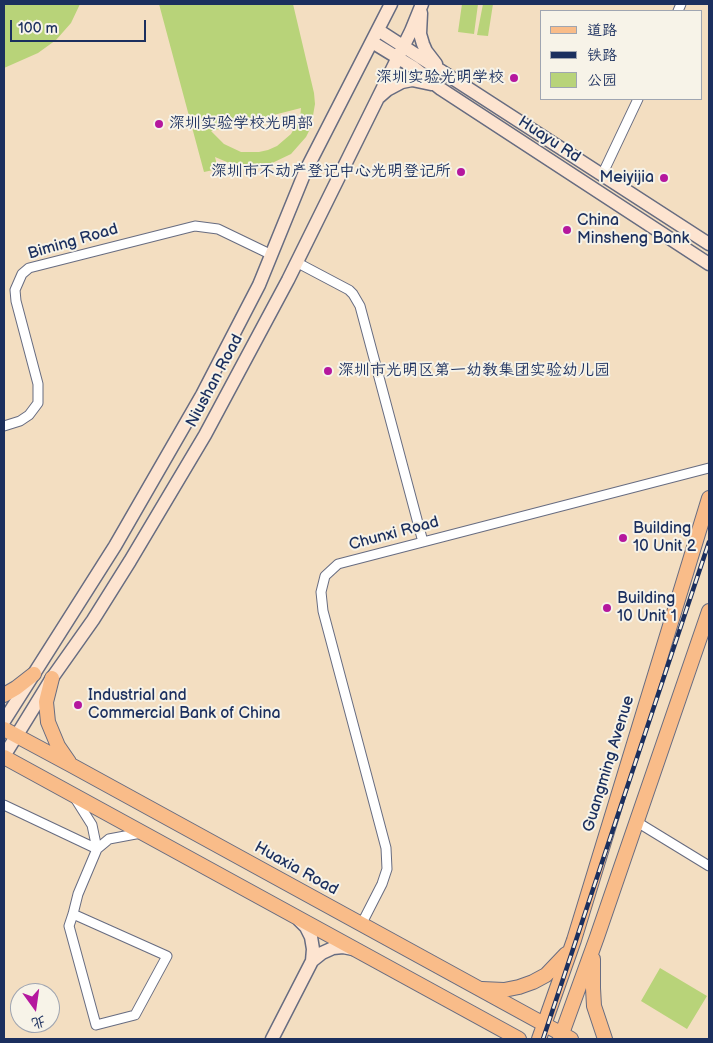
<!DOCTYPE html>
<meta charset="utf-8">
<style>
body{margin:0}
#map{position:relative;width:713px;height:1043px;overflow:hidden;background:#f3dec1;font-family:"Balsamiq Sans","LXGW WenKai TC",sans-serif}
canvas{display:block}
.frame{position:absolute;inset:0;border:5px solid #1b2f5e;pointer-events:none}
.legend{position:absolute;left:540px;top:10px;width:162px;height:90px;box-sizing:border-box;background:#f7f3e8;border:1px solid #9fa5b1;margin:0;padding:6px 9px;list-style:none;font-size:15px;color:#1b2f5e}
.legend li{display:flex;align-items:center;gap:10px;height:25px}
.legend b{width:25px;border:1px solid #9fa5b1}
.north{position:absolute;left:10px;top:983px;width:50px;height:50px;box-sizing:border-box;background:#f7f3e8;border:1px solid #9fa5b1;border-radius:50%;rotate:166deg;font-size:14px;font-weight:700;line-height:20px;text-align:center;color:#1b2f5e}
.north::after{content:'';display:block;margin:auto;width:18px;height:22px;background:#b5179e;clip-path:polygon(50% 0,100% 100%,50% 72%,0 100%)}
.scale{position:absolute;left:10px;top:20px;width:136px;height:22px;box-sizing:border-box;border:2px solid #1b2f5e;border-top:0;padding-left:6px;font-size:15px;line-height:18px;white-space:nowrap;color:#1b2f5e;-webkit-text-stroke:4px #f7f3e8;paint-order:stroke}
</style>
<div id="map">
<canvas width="713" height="1043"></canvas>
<div class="frame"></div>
<ul class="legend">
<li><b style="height:6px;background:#f9bc89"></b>道路</li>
<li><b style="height:6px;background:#1b2f5e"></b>铁路</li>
<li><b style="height:14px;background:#b8d379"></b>公园</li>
</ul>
<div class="north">北</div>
<div class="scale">100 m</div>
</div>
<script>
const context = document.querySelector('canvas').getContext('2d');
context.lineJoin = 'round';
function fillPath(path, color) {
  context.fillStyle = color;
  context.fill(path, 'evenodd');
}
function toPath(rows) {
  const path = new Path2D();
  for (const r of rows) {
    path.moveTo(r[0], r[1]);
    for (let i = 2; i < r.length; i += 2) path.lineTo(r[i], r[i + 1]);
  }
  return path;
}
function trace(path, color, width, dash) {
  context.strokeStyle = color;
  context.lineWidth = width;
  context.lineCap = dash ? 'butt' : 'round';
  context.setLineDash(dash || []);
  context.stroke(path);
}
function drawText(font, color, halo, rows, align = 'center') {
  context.font = font + ' "Balsamiq Sans","LXGW WenKai TC",sans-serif';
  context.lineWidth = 4;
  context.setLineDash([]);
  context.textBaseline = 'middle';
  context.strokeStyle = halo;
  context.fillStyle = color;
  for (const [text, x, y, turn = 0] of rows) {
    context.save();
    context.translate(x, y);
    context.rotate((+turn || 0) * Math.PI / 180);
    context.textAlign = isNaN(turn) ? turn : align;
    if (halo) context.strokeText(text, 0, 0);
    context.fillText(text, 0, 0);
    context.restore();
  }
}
fillPath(toPath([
 [4,4,80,4,71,23,56,40,38,53,4,68],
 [159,4,293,4,314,93,315,104,311,127,306,137,291,154,270,164,258,167,234,165,215,157,218,169,204,172],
 [301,108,300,118,291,134,277,146,268,150,259,152,241,152,224,144,211,131],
 [462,4,478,4,474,34,458,32],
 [483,4,493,4,488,36,477,35],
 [660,968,707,996,687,1029,641,1001]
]), '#b8d379');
const street = toPath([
 [678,11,681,4],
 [602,175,638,99],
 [296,262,349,290,353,294,360,306,423,542],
 [4,426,20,421,29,415,38,403,38,384,16,301,15,290,22,274,29,268,195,226,218,229,272,255],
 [75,798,92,825,97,849],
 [4,805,97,849],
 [637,822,709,866],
 [73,914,167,956,135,1015,96,1025,69,926,73,914,78,894,97,849,109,839,141,833],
 [361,925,382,884,387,869,386,848,323,611,321,592,325,576,338,564,709,468]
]);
const secondary = toPath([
 [421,13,420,34,423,44,426,51,436,64],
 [378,30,709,244],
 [372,42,413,67,441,89,709,264],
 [379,97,387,90,402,82,412,80,431,84],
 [4,721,115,546,202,395,259,285,305,172,391,4],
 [4,756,52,678,93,620,130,561,205,435,288,280,411,31,422,4],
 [312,961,322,953,333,948,343,947,353,949],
 [272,1039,312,961,313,949,311,937,306,927,299,920]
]);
const primary = toPath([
 [52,678,46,702,48,722,58,746,69,762],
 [4,695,16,688,34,674],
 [4,729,71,765,571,1039],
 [4,757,519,1039],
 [593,959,593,988,594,1006,605,1039],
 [482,989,504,990,519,987,533,982,546,975,566,954],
 [539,1039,574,940,709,498],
 [560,1039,597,937,709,611]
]);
trace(street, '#676c81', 11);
trace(secondary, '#676c81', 15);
trace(primary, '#676c81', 16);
trace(street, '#fff', 9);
trace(secondary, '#fde4d0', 12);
trace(primary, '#f9bc89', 14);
const rail = toPath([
 [543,1039,709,542]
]);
trace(rail, '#1b2f5e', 4.5);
trace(rail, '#f7f3e8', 2.5, [8]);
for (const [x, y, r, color] of [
 [514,78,5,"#b5179e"],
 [159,124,5,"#b5179e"],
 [461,172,5,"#b5179e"],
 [664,178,5,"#b5179e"],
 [567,230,5,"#b5179e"],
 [328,371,5,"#b5179e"],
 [623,538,5,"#b5179e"],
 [607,608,5,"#b5179e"],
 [78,705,5,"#b5179e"]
]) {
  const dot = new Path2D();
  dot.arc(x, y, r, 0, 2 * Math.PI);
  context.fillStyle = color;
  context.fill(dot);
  trace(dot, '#f7f3e8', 2);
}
drawText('16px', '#1b2f5e', '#f7f3e8', [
 ["深圳实验光明学校",504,78,"right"],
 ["深圳实验学校光明部",169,124],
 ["深圳市不动产登记中心光明登记所",451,172,"right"],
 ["Meiyijia",654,178,"right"],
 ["China",577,221],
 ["Minsheng Bank",577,239],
 ["深圳市光明区第一幼教集团实验幼儿园",338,371],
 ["Building",633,529],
 ["10 Unit 2",633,547],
 ["Building",617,599],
 ["10 Unit 1",617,617],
 ["Industrial and",88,696],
 ["Commercial Bank of China",88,714]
], 'left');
drawText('16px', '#1b2f5e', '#f7f3e8', [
 ["Huayu Rd",549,140,33],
 ["Biming Road",73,242,-16],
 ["Niushan Road",215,381,-62],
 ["Chunxi Road",394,534,-15],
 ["Guangming Avenue",609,764,-73],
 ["Huaxia Road",296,869,29]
]);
</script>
